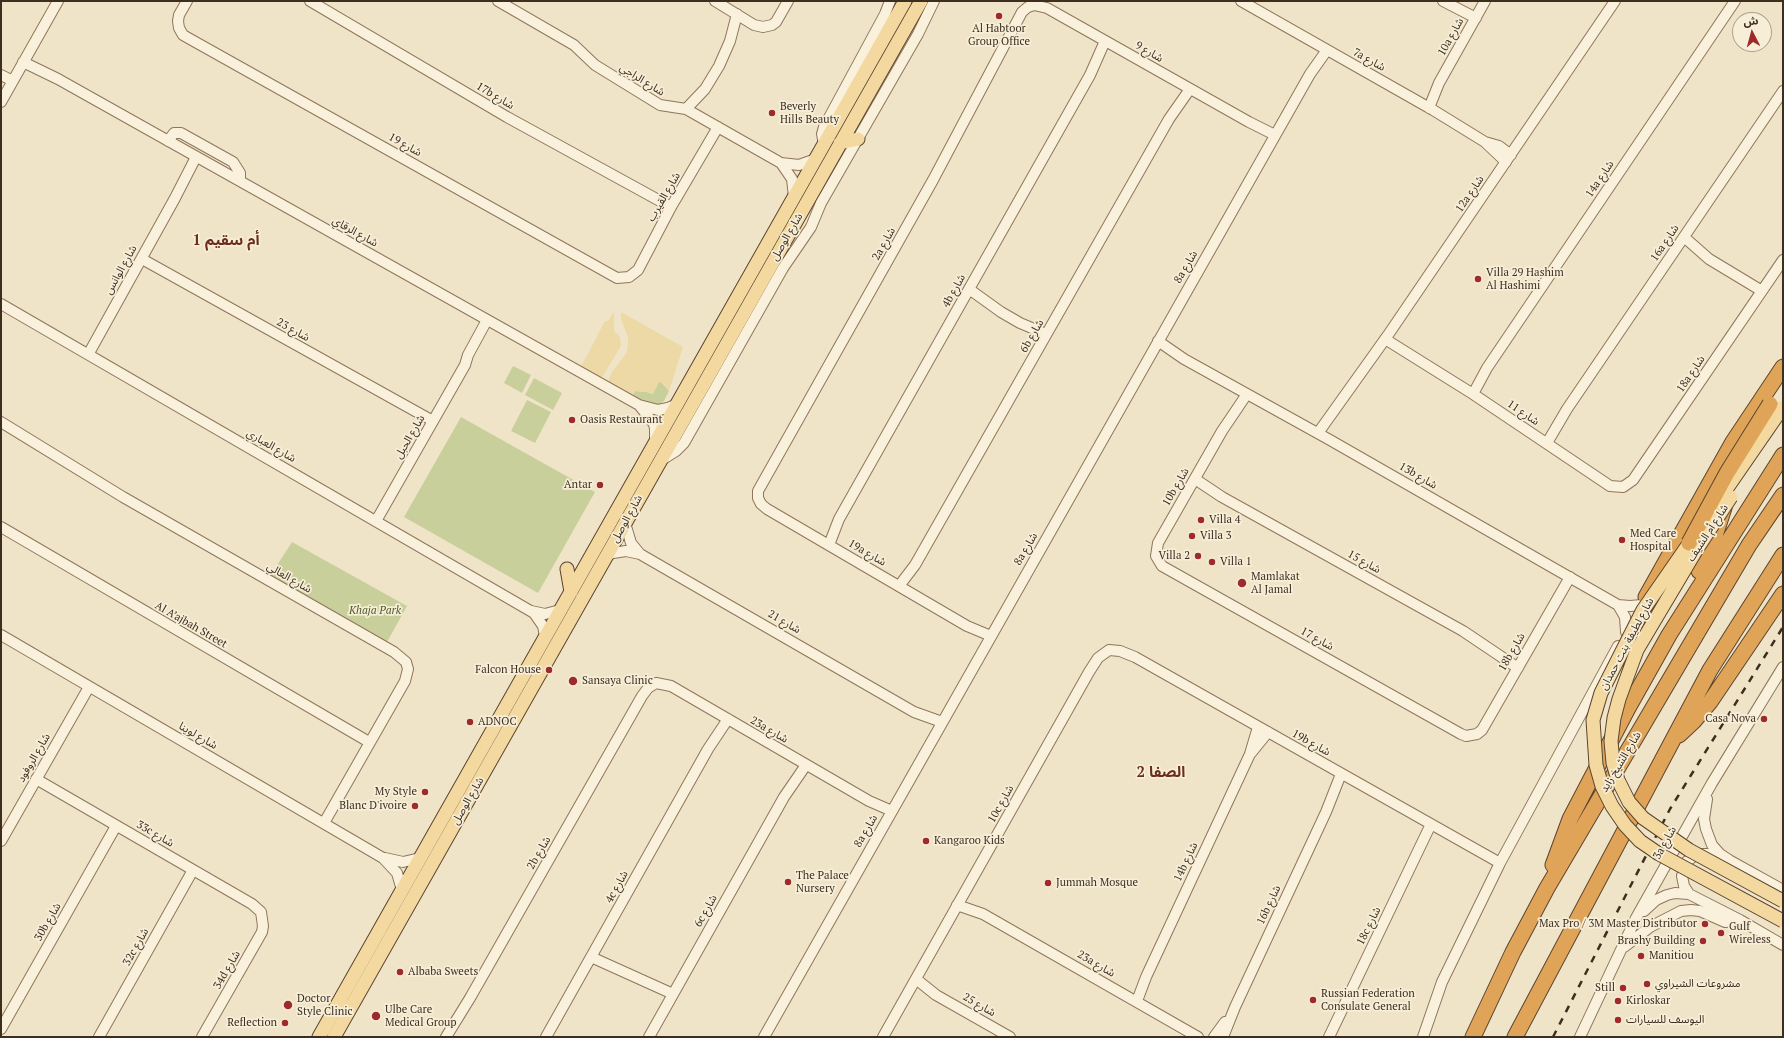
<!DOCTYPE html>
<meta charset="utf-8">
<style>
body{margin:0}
#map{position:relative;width:1784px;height:1038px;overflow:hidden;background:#f0e4c8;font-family:"PT Serif","Noto Sans Arabic",serif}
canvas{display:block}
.frame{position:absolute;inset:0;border:2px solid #3d2e20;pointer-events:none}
.north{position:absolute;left:1732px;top:12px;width:40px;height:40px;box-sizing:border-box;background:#f7eed8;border:1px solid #ada18e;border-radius:50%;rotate:354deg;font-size:11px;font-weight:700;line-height:16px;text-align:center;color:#3d2e20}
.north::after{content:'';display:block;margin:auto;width:14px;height:18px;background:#9e2a2b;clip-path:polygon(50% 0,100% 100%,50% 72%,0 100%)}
</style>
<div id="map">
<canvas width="1784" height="1038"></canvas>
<div class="frame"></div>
<div class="north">ش</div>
</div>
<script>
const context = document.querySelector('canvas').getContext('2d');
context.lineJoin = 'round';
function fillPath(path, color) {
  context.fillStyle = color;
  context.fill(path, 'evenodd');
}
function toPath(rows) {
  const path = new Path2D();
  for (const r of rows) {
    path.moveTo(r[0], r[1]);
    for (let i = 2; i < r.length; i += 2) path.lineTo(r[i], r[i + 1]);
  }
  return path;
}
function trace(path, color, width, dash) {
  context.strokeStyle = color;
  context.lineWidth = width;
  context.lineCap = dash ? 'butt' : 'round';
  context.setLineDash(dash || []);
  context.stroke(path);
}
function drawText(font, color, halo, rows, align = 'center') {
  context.font = font + ' "PT Serif","Noto Sans Arabic",serif';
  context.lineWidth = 3.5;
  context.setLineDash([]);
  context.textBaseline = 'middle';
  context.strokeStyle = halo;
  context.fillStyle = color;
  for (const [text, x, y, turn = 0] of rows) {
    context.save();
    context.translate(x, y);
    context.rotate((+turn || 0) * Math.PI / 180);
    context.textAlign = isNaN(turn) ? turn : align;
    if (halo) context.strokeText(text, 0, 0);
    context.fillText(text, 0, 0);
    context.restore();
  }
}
fillPath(toPath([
 [513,366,531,375,522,393,504,383],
 [534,378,562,393,553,410,525,395],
 [661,382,669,391,664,401,660,404,655,406,635,401,633,395,635,391,647,392,653,394,657,383],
 [527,400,551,412,535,443,511,431],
 [461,417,595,492,538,593,404,517],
 [292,542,407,606,387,642,270,576]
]), '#c9cf9b');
fillPath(toPath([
 [614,312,614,331,620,337,621,346,601,379,581,367,605,321,608,321],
 [621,312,683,347,669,391,663,383,659,382,653,394,647,392,635,391,633,395,634,401,607,384,612,372,627,352,628,345,628,337,621,319]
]), '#ecd9a5');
const minor = toPath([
 [187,1,179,15,178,21,179,28,183,35,190,39,617,278,629,277,638,270,671,207,718,127],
 [310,1,507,117,671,207],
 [498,1,574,45,595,65,660,105,686,109,781,163,792,179,794,197],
 [715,1,754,25,763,27,772,25,776,22,788,1],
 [1241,1,1433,110,1485,142,1499,146,1511,155],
 [1443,1,1476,18],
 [23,62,58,79,639,405,658,410,668,408,677,404],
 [1,75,13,81],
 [1,102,58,1],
 [1429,108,1439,83,1485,1],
 [686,109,705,89,719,66,730,41,737,14],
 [168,141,174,133,181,133,233,162,240,173,240,181],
 [1486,143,1506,162],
 [824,144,822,134,824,127,885,14,890,1],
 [781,163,799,165,816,159],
 [1684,237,1709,259,1762,291],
 [142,259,433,421],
 [969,289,1001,312,1020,323,1046,334],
 [1,304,534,613,543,626,545,636],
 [1385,339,1473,394,1610,486,1623,487,1633,480,1783,260],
 [1158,341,1184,359,1330,440,1618,605,1630,606,1642,605],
 [89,353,175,198,196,157],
 [1247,394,1222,431,1158,543,1156,556,1162,566,1461,734,1466,736,1477,734,1482,730,1570,577],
 [1473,394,1487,368,1735,1],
 [639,405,654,424,655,429,655,442],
 [1,422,123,497,394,652,406,662,408,669,405,681,324,823],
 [1318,433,1388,335,1615,1],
 [1547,443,1567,409,1783,91],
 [660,461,676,451,684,443,783,268,811,227,821,203,918,34,934,1],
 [1195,479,1222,497,1463,631,1518,668],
 [376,521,465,365,468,355,487,320],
 [625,523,631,543,640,554],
 [1,527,369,742],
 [829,545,839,519,1090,75,1105,41],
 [606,556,613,553,626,551,640,554,914,712,942,722],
 [899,586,915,565,1169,119,1190,89],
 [1618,605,1625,617,1626,632],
 [531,611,545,614,560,610],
 [1,635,383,858,397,873,402,890],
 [991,636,967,626,767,509,761,504,758,498,758,491,933,180,1022,12,1028,7,1034,5,1047,8,1249,122,1275,135],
 [1251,753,1268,732],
 [36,779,252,904,261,912,263,926,262,932,202,1037],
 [1707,799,1704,819,1706,829,1712,845,1720,854,1729,860,1783,890],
 [1,841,89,687],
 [385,858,403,862,420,858],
 [1689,894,1684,886,1682,876,1686,862,1697,854,1720,854],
 [957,905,983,914,1198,1037],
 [1644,911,1656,900,1667,895,1675,893,1689,894,1740,920,1783,945],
 [1624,947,1650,927,1681,911,1691,910,1700,911,1725,922,1740,920],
 [591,957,673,994],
 [916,979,936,995,1010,1037],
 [1137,1001,1146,977,1250,754,1258,727],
 [1,1029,116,826],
 [99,1037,193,870],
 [446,1037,470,998,642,696,648,688,656,683,671,686,869,801,892,811],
 [546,1037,708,749,728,719],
 [649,1037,784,797,806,765],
 [764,1037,1310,74,1327,50],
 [883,1037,1089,672,1098,658,1109,650,1120,651,1135,657,1500,863],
 [1214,1037,1225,1022],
 [1223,1037,1235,1007,1326,812,1341,774],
 [1329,1037,1431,824],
 [1423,1037,1442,982,1500,863,1618,646],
 [1580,1037,1636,918,1712,783,1783,667]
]);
const major = toPath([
 [840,143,858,139],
 [567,569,571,592],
 [319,1037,905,1],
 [334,1037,921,1]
]);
const highway = toPath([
 [1699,571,1712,545,1724,508],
 [1646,597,1733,442,1783,367],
 [1679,735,1694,721,1710,702,1783,594],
 [1553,865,1570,819,1628,708,1669,635,1783,455],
 [1473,1037,1513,952,1547,888,1749,545,1783,495],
 [1515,1037,1710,670,1783,555]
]);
trace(minor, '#8d765c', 12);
trace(major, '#5b4430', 15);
trace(highway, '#5b4430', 17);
trace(minor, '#faf1dc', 10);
trace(major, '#f3d9a0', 13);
trace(highway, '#e0a458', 15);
trace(toPath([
 [1553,1037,1670,809,1783,627]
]), '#3d2e20', 2.5, [7, 7]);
const majorBridge = toPath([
 [1731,497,1697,549,1637,650,1619,699,1614,718,1611,741,1613,763,1618,780,1629,802,1643,818,1689,850,1783,901],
 [1716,504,1783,407],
 [1695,535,1643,610,1601,693,1593,720,1596,765,1602,786,1612,806,1625,825,1640,841,1659,854,1783,921]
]);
const highwayBridge = toPath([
 [1689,543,1727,473,1770,404]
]);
trace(majorBridge, '#5b4430', 15, []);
trace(highwayBridge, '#5b4430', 17, []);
trace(majorBridge, '#f3d9a0', 13);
trace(highwayBridge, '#e0a458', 15);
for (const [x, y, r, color] of [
 [999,16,4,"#9e2a2b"],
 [772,113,4,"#9e2a2b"],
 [1478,279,4,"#9e2a2b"],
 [572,420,4,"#9e2a2b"],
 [600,485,4,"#9e2a2b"],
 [1201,520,4,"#9e2a2b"],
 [1192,536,4,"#9e2a2b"],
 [1622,540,4,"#9e2a2b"],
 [1198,556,4,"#9e2a2b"],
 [1212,562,4,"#9e2a2b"],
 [1242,583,5,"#9e2a2b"],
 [549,670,4,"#9e2a2b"],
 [573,681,5,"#9e2a2b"],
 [1764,719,4,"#9e2a2b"],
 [470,722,4,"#9e2a2b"],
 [425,792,4,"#9e2a2b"],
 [415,806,4,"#9e2a2b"],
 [926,841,4,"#9e2a2b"],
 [788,882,4,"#9e2a2b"],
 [1048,883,4,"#9e2a2b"],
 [1705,924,4,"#9e2a2b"],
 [1721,933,4,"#9e2a2b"],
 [1703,941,4,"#9e2a2b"],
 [1641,956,4,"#9e2a2b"],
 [400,972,4,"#9e2a2b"],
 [1647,984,4,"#9e2a2b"],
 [1623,988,4,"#9e2a2b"],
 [1313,1000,4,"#9e2a2b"],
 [1618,1001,4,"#9e2a2b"],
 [288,1005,5,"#9e2a2b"],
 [376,1016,5,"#9e2a2b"],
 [1618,1020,4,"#9e2a2b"],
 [285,1023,4,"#9e2a2b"]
]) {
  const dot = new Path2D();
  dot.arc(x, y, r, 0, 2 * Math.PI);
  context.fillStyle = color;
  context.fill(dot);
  trace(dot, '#f7eed8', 1.5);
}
drawText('11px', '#3d2e20', '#f7eed8', [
 ["Al Habtoor",999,29,"center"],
 ["Group Office",999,42,"center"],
 ["Beverly",780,107],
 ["Hills Beauty",780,120],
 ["Villa 29 Hashim",1486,273],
 ["Al Hashimi",1486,286],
 ["Oasis Restaurant",580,420],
 ["Antar",592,485,"right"],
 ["Villa 4",1209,520],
 ["Med Care",1630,534],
 ["Hospital",1630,547],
 ["Villa 3",1200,536],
 ["Villa 2",1190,556,"right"],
 ["Villa 1",1220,562],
 ["Mamlakat",1251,577],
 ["Al Jamal",1251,590],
 ["Falcon House",541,670,"right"],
 ["Sansaya Clinic",582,681],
 ["Casa Nova",1756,719,"right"],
 ["ADNOC",478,722],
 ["My Style",417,792,"right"],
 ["Blanc D'ivoire",407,806,"right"],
 ["Kangaroo Kids",934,841],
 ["The Palace",796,876],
 ["Nursery",796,889],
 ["Jummah Mosque",1056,883],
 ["Max Pro / 3M Master Distributor",1697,924,"right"],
 ["Gulf",1729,927],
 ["Wireless",1729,940],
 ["Brashy Building",1695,941,"right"],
 ["Manitiou",1649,956],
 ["Albaba Sweets",408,972],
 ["مشروعات الشيراوي",1655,984],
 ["Still",1615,988,"right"],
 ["Russian Federation",1321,994],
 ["Consulate General",1321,1007],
 ["Doctor",297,999],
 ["Style Clinic",297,1012],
 ["Kirloskar",1626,1001],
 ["Ulbe Care",385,1010],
 ["Medical Group",385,1023],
 ["اليوسف للسيارات",1626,1020],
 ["Reflection",277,1023,"right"]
], 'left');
drawText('11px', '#3d2e20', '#f7eed8', [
 ["10a شارع",1451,37,-61],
 ["شارع 9",1149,52,30],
 ["7a شارع",1369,60,29],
 ["شارع الراجي",642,80,32],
 ["17b شارع",495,96,31],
 ["شارع 19",405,145,29],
 ["14a شارع",1600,179,-56],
 ["12a شارع",1470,194,-56],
 ["شارع القيرب",664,197,-60],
 ["شارع الرقاي",355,232,29],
 ["شارع الوصل",787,237,-60],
 ["16a شارع",1665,243,-56],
 ["2a شارع",884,244,-61],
 ["8a شارع",1186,267,-60],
 ["شارع الوانس",121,270,-61],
 ["4b شارع",954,291,-61],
 ["شارع 23",293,330,29],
 ["6b شارع",1032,336,-60],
 ["18a شارع",1691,374,-56],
 ["شارع 11",1523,413,34],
 ["شارع الحبل",410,437,-60],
 ["شارع العباري",271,446,30],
 ["13b شارع",1418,476,30],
 ["10b شارع",1176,487,-60],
 ["شارع الوصل",627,519,-61],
 ["شارع أم الشيف",1708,533,-57],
 ["8a شارع",1026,549,-60],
 ["19a شارع",867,553,30],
 ["شارع 15",1364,562,29],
 ["شارع العالي",289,578,30],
 ["شارع 21",784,622,30],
 ["Al A’ajbah Street",191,625,30],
 ["شارع 17",1317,639,29],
 ["شارع لطيفة بنت حمدان",1627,644,-62],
 ["18b شارع",1512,652,-60],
 ["23a شارع",769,730,30],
 ["شارع لوينا",198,736,30],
 ["19b شارع",1311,743,29],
 ["شارع الروفود",34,758,-60],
 ["شارع الشيخ زايد",1621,762,-59],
 ["شارع الوصل",468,801,-60],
 ["10c شارع",1001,804,-61],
 ["8a شارع",866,831,-60],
 ["33c شارع",155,834,30],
 ["3a شارع",1665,843,-61],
 ["2b شارع",539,853,-60],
 ["14b شارع",1186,862,-65],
 ["4c شارع",617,887,-61],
 ["16b شارع",1269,905,-65],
 ["6c شارع",706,911,-61],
 ["30b شارع",48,922,-60],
 ["18c شارع",1369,926,-64],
 ["32c شارع",136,947,-61],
 ["23a شارع",1096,964,30],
 ["34d شارع",227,970,-60],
 ["شارع 25",979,1005,30]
]);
drawText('italic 11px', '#4d5a26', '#f7eed8', [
 ["Khaja Park",375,611]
]);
drawText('bold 15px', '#6b2e1e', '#f7eed8', [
 ["أم سقيم 1",226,241],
 ["الصفا 2",1161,773]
]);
</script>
